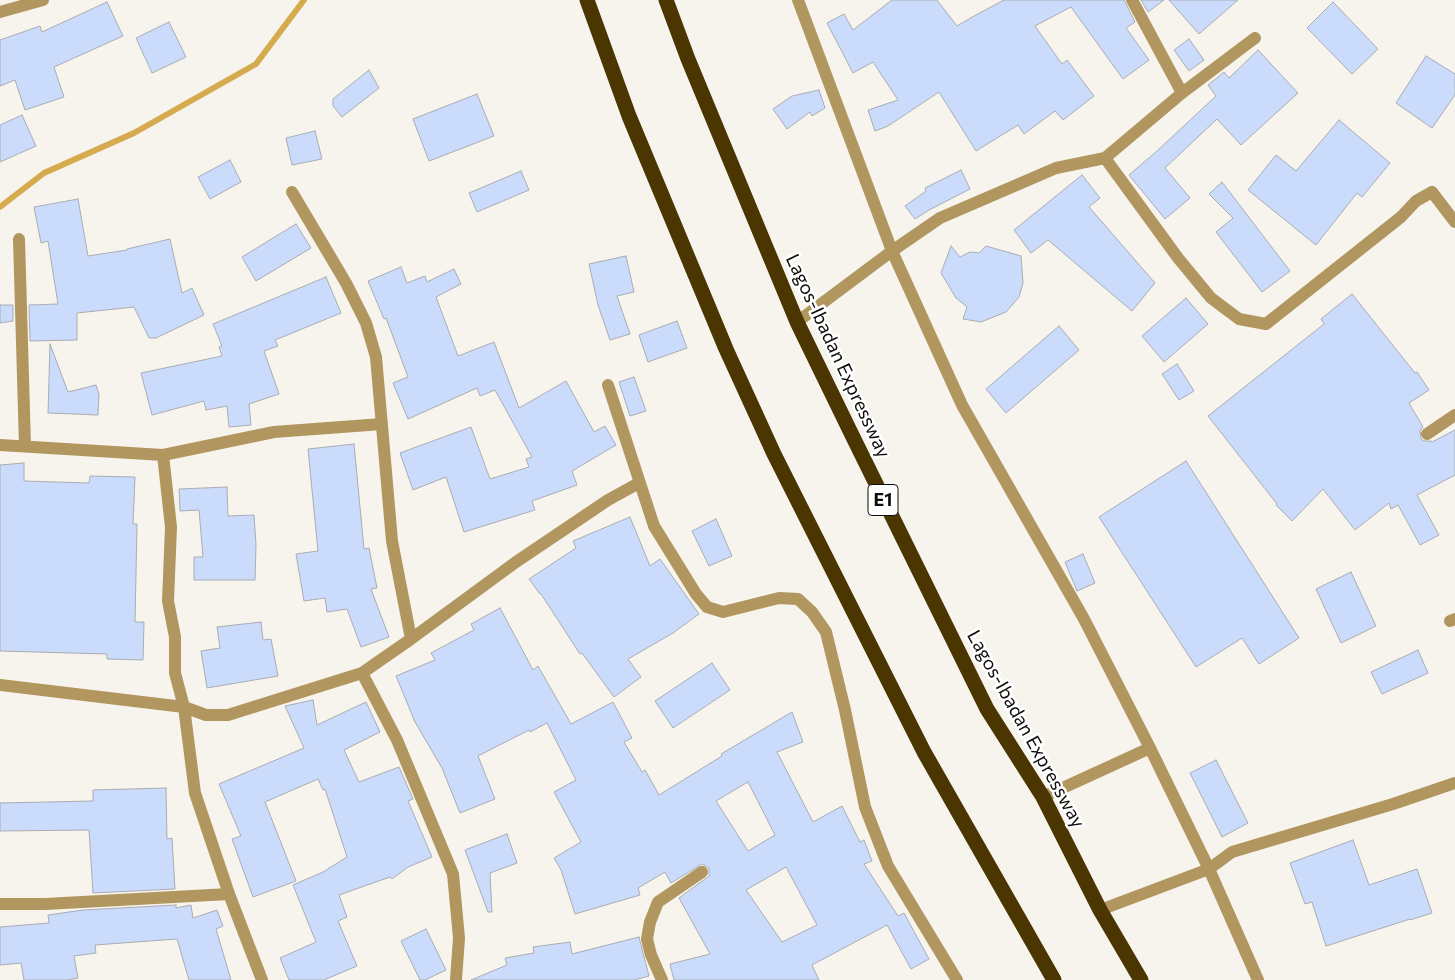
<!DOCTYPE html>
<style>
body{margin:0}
canvas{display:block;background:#f7f4ed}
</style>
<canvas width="1455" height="980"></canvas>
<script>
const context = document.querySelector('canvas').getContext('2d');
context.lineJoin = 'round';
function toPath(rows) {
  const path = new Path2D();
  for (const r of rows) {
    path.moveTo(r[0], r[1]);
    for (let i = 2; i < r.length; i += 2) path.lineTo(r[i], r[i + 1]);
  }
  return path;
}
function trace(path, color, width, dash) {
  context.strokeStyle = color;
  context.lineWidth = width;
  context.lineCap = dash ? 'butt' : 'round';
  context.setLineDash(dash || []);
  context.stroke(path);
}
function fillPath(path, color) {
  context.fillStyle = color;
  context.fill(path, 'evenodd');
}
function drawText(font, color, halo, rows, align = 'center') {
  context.font = font + ' Commissioner,sans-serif';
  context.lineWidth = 5;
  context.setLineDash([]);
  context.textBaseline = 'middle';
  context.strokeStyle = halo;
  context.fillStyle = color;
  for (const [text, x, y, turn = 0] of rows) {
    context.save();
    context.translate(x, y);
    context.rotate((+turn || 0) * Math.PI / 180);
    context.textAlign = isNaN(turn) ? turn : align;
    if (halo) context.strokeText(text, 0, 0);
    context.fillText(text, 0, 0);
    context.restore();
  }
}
trace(toPath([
 [0,207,44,173,134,133,256,64,304,0]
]), '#d6ab50', 6);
const building = toPath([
 [892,0,937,0,957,26,974,16,1004,0,1124,0,1135,22,1126,28,1149,60,1123,79,1071,7,1035,26,1062,64,1067,60,1094,96,1063,120,1055,111,1024,134,1018,125,976,151,939,92,888,126,875,131,868,110,898,100,873,62,853,73,827,23,844,14,853,30,892,0],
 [1141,0,1164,0,1148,12,1141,0],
 [1169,0,1238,0,1199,34,1169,0],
 [107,2,123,36,54,67,64,97,25,110,15,80,0,86,0,40,40,26,42,32,107,2],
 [1333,2,1378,49,1352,74,1307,28,1333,2],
 [169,22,186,57,152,73,136,38,169,22],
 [1189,39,1204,60,1189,71,1174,50,1189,39],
 [1258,50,1298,93,1241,145,1217,119,1165,168,1190,198,1165,219,1129,175,1157,151,1216,96,1208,85,1224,72,1229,78,1258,50],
 [1426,56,1455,74,1455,95,1432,128,1396,103,1426,56],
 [369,70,379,88,342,117,333,106,333,99,369,70],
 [819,90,825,108,812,116,810,112,787,129,773,109,792,96,819,90],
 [477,94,494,136,429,161,413,119,477,94],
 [22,115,36,146,0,162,0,125,22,115],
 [1339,120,1390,163,1362,197,1357,193,1316,245,1248,190,1276,155,1296,171,1339,120],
 [315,131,322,159,292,165,286,138,315,131],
 [230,160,241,182,210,199,198,177,230,160],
 [961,170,970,189,929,210,915,219,905,206,926,191,925,188,961,170],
 [521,171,529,190,477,212,469,193,521,171],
 [1082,175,1100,198,1089,207,1155,283,1132,311,1048,240,1031,253,1014,230,1082,175],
 [1222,182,1290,271,1262,292,1216,232,1233,218,1209,194,1222,182],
 [78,199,88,256,127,250,127,249,170,239,182,293,192,288,204,315,156,338,149,338,134,307,77,313,77,340,30,341,29,305,58,304,48,241,41,243,34,207,78,199],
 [296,224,311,248,256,281,242,257,296,224],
 [951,246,960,257,970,252,979,253,986,246,1021,256,1023,283,1019,297,1006,312,981,322,963,319,967,307,956,298,941,273,951,246],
 [626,256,634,292,617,296,630,334,610,340,598,305,589,264,626,256],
 [401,267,407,283,425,276,427,282,454,269,461,284,436,297,458,356,494,342,519,408,566,381,594,432,605,426,616,445,572,471,577,485,532,501,535,510,464,532,446,477,413,490,400,453,471,427,490,479,529,467,526,459,532,457,495,390,480,396,477,388,408,419,393,383,408,377,386,318,384,319,368,281,401,267],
 [326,277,341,313,275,340,278,346,264,351,279,394,249,404,251,425,229,427,227,406,206,410,204,401,152,415,141,373,222,356,219,347,222,346,213,324,326,277],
 [1352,294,1415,373,1417,372,1429,390,1409,403,1423,427,1420,431,1421,439,1424,441,1431,441,1432,442,1455,430,1455,475,1417,495,1439,535,1420,545,1398,505,1391,509,1389,503,1355,530,1323,489,1292,521,1276,505,1277,504,1208,416,1324,324,1321,319,1352,294],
 [1186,298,1208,324,1164,362,1142,336,1186,298],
 [0,305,13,305,13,321,0,323,0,305],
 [677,321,687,348,648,362,639,335,677,321],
 [1059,326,1079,350,1006,413,986,389,1059,326],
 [50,344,68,392,96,385,99,394,98,415,48,413,50,344],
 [1177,364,1194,391,1179,400,1162,374,1177,364],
 [634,377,646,411,630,416,619,382,634,377],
 [354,444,364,549,369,548,377,588,371,589,389,637,361,647,347,609,327,612,325,598,304,601,296,554,318,551,308,449,354,444],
 [1186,461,1299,638,1259,664,1242,638,1196,667,1099,517,1186,461],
 [24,463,24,481,89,483,90,476,135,477,133,524,137,524,135,622,144,622,143,660,107,659,107,654,0,651,0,465,24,463],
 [227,487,228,516,254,515,256,545,255,580,194,580,194,557,203,557,199,510,180,511,179,489,227,487],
 [630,517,650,566,660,559,699,614,673,633,628,659,641,677,614,697,582,653,580,654,541,594,540,594,529,579,576,548,573,541,630,517],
 [716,519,732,556,709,566,692,531,716,519],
 [1083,554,1095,583,1077,591,1065,562,1083,554],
 [1351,572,1376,626,1341,643,1316,589,1351,572],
 [500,608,533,670,538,666,571,724,613,702,632,738,624,742,642,772,645,770,659,795,722,756,721,754,792,712,803,742,777,752,813,822,842,806,860,842,864,840,872,861,864,864,898,916,904,913,929,959,911,969,887,925,812,965,819,980,674,980,670,964,710,954,679,898,709,876,709,868,702,864,671,883,665,872,638,888,640,895,575,914,561,870,554,858,581,842,554,792,576,780,547,723,530,732,529,730,478,756,495,799,460,813,442,768,415,722,396,676,435,660,431,653,474,630,471,624,500,608],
 [748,782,775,835,748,851,716,801,748,782],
 [786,867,817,925,782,942,746,890,786,867],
 [261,622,263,640,271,639,278,676,207,688,201,651,220,648,217,627,261,622],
 [1418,650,1428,673,1382,694,1371,672,1418,650],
 [712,663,730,690,673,728,655,701,712,663],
 [313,700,317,725,366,702,380,732,344,750,359,782,399,767,413,799,408,801,432,857,408,867,392,879,390,877,339,895,347,917,338,921,357,966,324,980,289,980,280,958,316,942,293,885,323,872,347,857,325,789,323,790,318,779,265,802,296,881,253,897,232,839,241,836,219,784,304,748,285,706,313,700],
 [1216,760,1248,823,1222,837,1190,773,1216,760],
 [166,788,167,839,172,838,175,889,93,893,89,830,0,831,0,803,93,801,93,790,166,788],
 [507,834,517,863,490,873,492,912,488,912,465,850,507,834],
 [1353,840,1369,885,1417,869,1432,913,1410,920,1410,919,1326,946,1312,902,1305,904,1290,863,1353,840],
 [176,905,176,908,191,905,193,918,217,910,223,926,216,929,231,980,189,980,177,939,95,945,96,953,74,956,78,978,67,980,24,980,21,963,0,965,0,927,49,923,48,915,83,910,176,905],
 [426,929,446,970,425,980,420,980,401,941,426,929],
 [639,937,649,976,634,980,471,980,507,965,505,958,534,953,533,947,570,942,572,954,639,937]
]);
fillPath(building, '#cadbfb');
trace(building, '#a9acb2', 1);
trace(toPath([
 [798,0,892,251,962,405,1084,619,1150,748,1209,869,1258,980],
 [1132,0,1182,93],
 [0,12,43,0],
 [1105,158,1178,258,1211,298,1239,319,1266,324,1401,217,1416,201,1432,192,1455,222],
 [292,192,346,283,366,323,376,357,392,541,411,639],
 [19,239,25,446],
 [797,322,892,251,940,218,1056,168,1105,158,1182,93,1255,38],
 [608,385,654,526,696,594,707,607,723,612,779,598,798,599,812,612,826,632,845,710,865,807,888,866,957,980],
 [1427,434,1455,415],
 [0,445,163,455,274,432,382,424],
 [163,455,171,527,168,601,175,637,175,673,184,707,195,793,229,894,262,980],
 [1450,621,1455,619],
 [362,673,397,740,453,874,459,938,456,980],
 [0,685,184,707,206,715,228,715,362,673,411,639,516,562,608,500,639,483],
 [1043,797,1150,748],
 [0,904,45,904,229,894],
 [1100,910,1209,869,1232,852,1393,804,1455,783],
 [662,980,651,955,647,939,650,922,658,902,702,872]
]), '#b2965f', 12);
trace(toPath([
 [587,0,629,116,726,349,774,454,924,752,1054,980],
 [666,0,688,59,797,322,851,433,987,709,1043,797,1100,910,1141,980]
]), '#4b3500', 15);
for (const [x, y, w] of [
 [883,500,30]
]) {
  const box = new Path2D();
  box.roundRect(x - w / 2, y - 15.5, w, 31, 4);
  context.fillStyle = '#fff';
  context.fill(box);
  trace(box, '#0e0d0b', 1);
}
drawText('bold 18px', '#0e0d0b', null, [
 ["E1",883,500]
]);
drawText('19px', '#0e0d0b', '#fff', [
 ["Lagos-Ibadan Expressway",838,356,65],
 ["Lagos-Ibadan Expressway",1026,729,61]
]);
</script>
